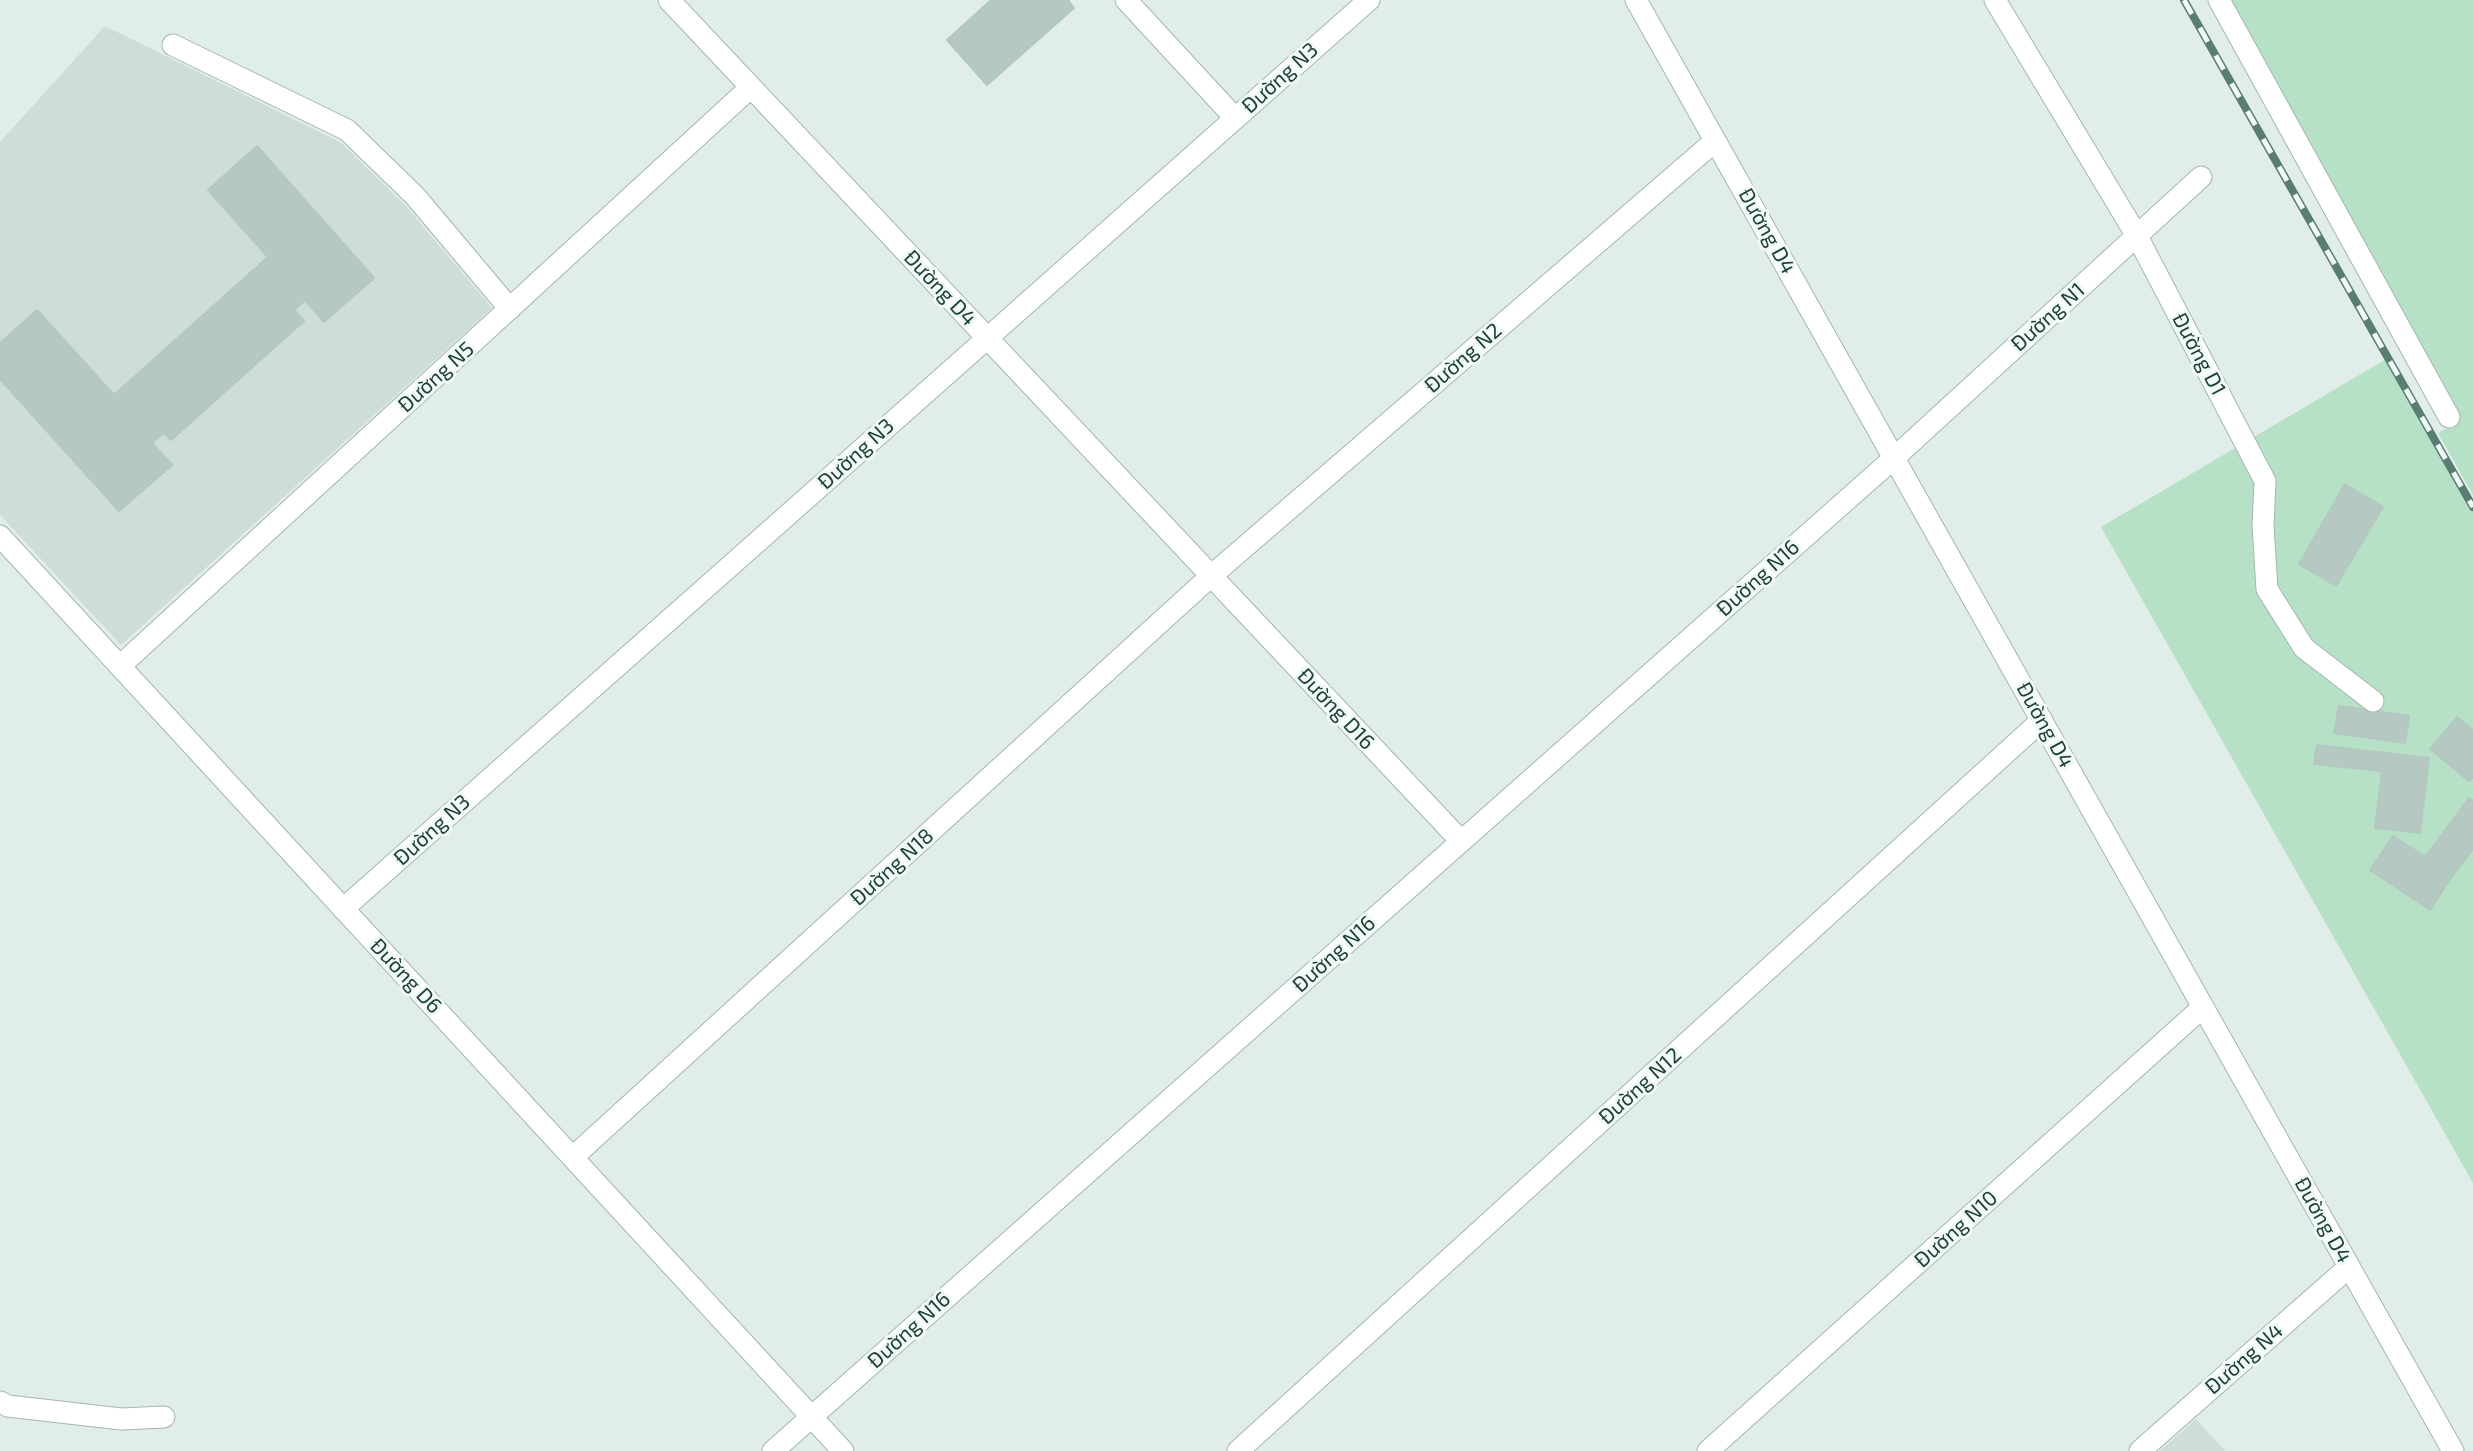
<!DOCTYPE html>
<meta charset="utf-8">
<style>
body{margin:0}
canvas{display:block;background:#e1ede9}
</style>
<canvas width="2473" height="1451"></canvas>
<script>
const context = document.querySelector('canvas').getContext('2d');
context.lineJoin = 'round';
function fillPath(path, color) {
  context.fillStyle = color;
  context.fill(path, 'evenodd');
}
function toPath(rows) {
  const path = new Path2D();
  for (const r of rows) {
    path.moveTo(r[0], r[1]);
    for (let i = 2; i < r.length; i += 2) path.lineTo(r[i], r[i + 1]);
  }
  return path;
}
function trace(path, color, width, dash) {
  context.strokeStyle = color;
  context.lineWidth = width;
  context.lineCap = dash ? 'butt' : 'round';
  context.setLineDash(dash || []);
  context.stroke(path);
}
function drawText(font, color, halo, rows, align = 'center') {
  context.font = font + ' "Exo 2",sans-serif';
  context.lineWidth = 6;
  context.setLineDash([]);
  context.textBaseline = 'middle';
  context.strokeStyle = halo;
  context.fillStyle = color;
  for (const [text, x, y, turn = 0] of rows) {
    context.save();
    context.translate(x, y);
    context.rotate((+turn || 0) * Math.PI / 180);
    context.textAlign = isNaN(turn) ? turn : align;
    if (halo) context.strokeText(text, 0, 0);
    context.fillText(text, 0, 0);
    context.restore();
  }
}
fillPath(toPath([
 [105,26,340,142,405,205,492,308,121,645,0,515,0,142],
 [2196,1419,2225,1451,2160,1451]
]), '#ceddd8');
fillPath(toPath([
 [2229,0,2473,0,2473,495,2438,433,2455,424],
 [2388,358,2473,508,2473,1183,2101,527]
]), '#b7e1c6');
const building = toPath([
 [991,0,1068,0,1074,8,987,85,947,40,991,0],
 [257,146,374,278,324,322,305,300,294,310,304,321,171,440,164,433,152,443,172,465,119,511,0,379,0,343,37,310,114,395,268,257,208,190,257,146],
 [2345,484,2383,507,2336,586,2299,564,2345,484],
 [2339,706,2409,716,2405,743,2334,733,2339,706],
 [2457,717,2473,730,2473,777,2469,781,2430,749,2457,717],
 [2317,745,2429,758,2420,833,2375,828,2382,771,2314,764,2317,745],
 [2469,798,2473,801,2473,849,2453,875,2425,857,2469,798],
 [2393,836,2453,875,2430,910,2370,870,2393,836]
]);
fillPath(building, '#b5c8c2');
trace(building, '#b2c8c0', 2);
const lane = toPath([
 [2219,0,2449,417]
]);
const street = toPath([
 [669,0,1461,841],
 [1126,0,1235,118],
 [1636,0,2453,1451],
 [1995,0,2137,236,2265,481,2263,526,2267,589,2304,648,2373,701],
 [173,45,347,130,415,196,510,309],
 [0,536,843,1451],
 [120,666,751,87],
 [343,909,1369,0],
 [573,1157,1211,576,1715,141],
 [0,1402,8,1406,121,1419,164,1417],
 [773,1451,1894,458,2201,177],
 [1238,1451,2042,720],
 [1708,1451,2203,1007],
 [2140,1451,2349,1267]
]);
trace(lane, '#a3b6b1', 23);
trace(street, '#a3b6b1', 23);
trace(lane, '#fff', 21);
trace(street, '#fff', 21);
const rail = toPath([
 [2184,0,2473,507]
]);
trace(rail, '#597c75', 8);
trace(rail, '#f1f9f6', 5, [16]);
drawText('21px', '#1f403a', '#f1f9f6', [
 ["Đường N3",1280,78,-42],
 ["Đường D4",1767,231,61],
 ["Đường D4",940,288,47],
 ["Đường N1",2048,317,-42],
 ["Đường D1",2199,354,62],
 ["Đường N2",1463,358,-41],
 ["Đường N5",436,377,-42],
 ["Đường N3",856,454,-42],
 ["Đường N16",1758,578,-42],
 ["Đường D16",1336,709,47],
 ["Đường D4",2045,725,61],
 ["Đường N3",432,830,-42],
 ["Đường N18",892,867,-42],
 ["Đường N16",1334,954,-42],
 ["Đường D6",406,976,47],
 ["Đường N12",1640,1086,-42],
 ["Đường D4",2323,1220,61],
 ["Đường N10",1956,1229,-42],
 ["Đường N16",909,1330,-42],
 ["Đường N4",2244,1359,-41]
]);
</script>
